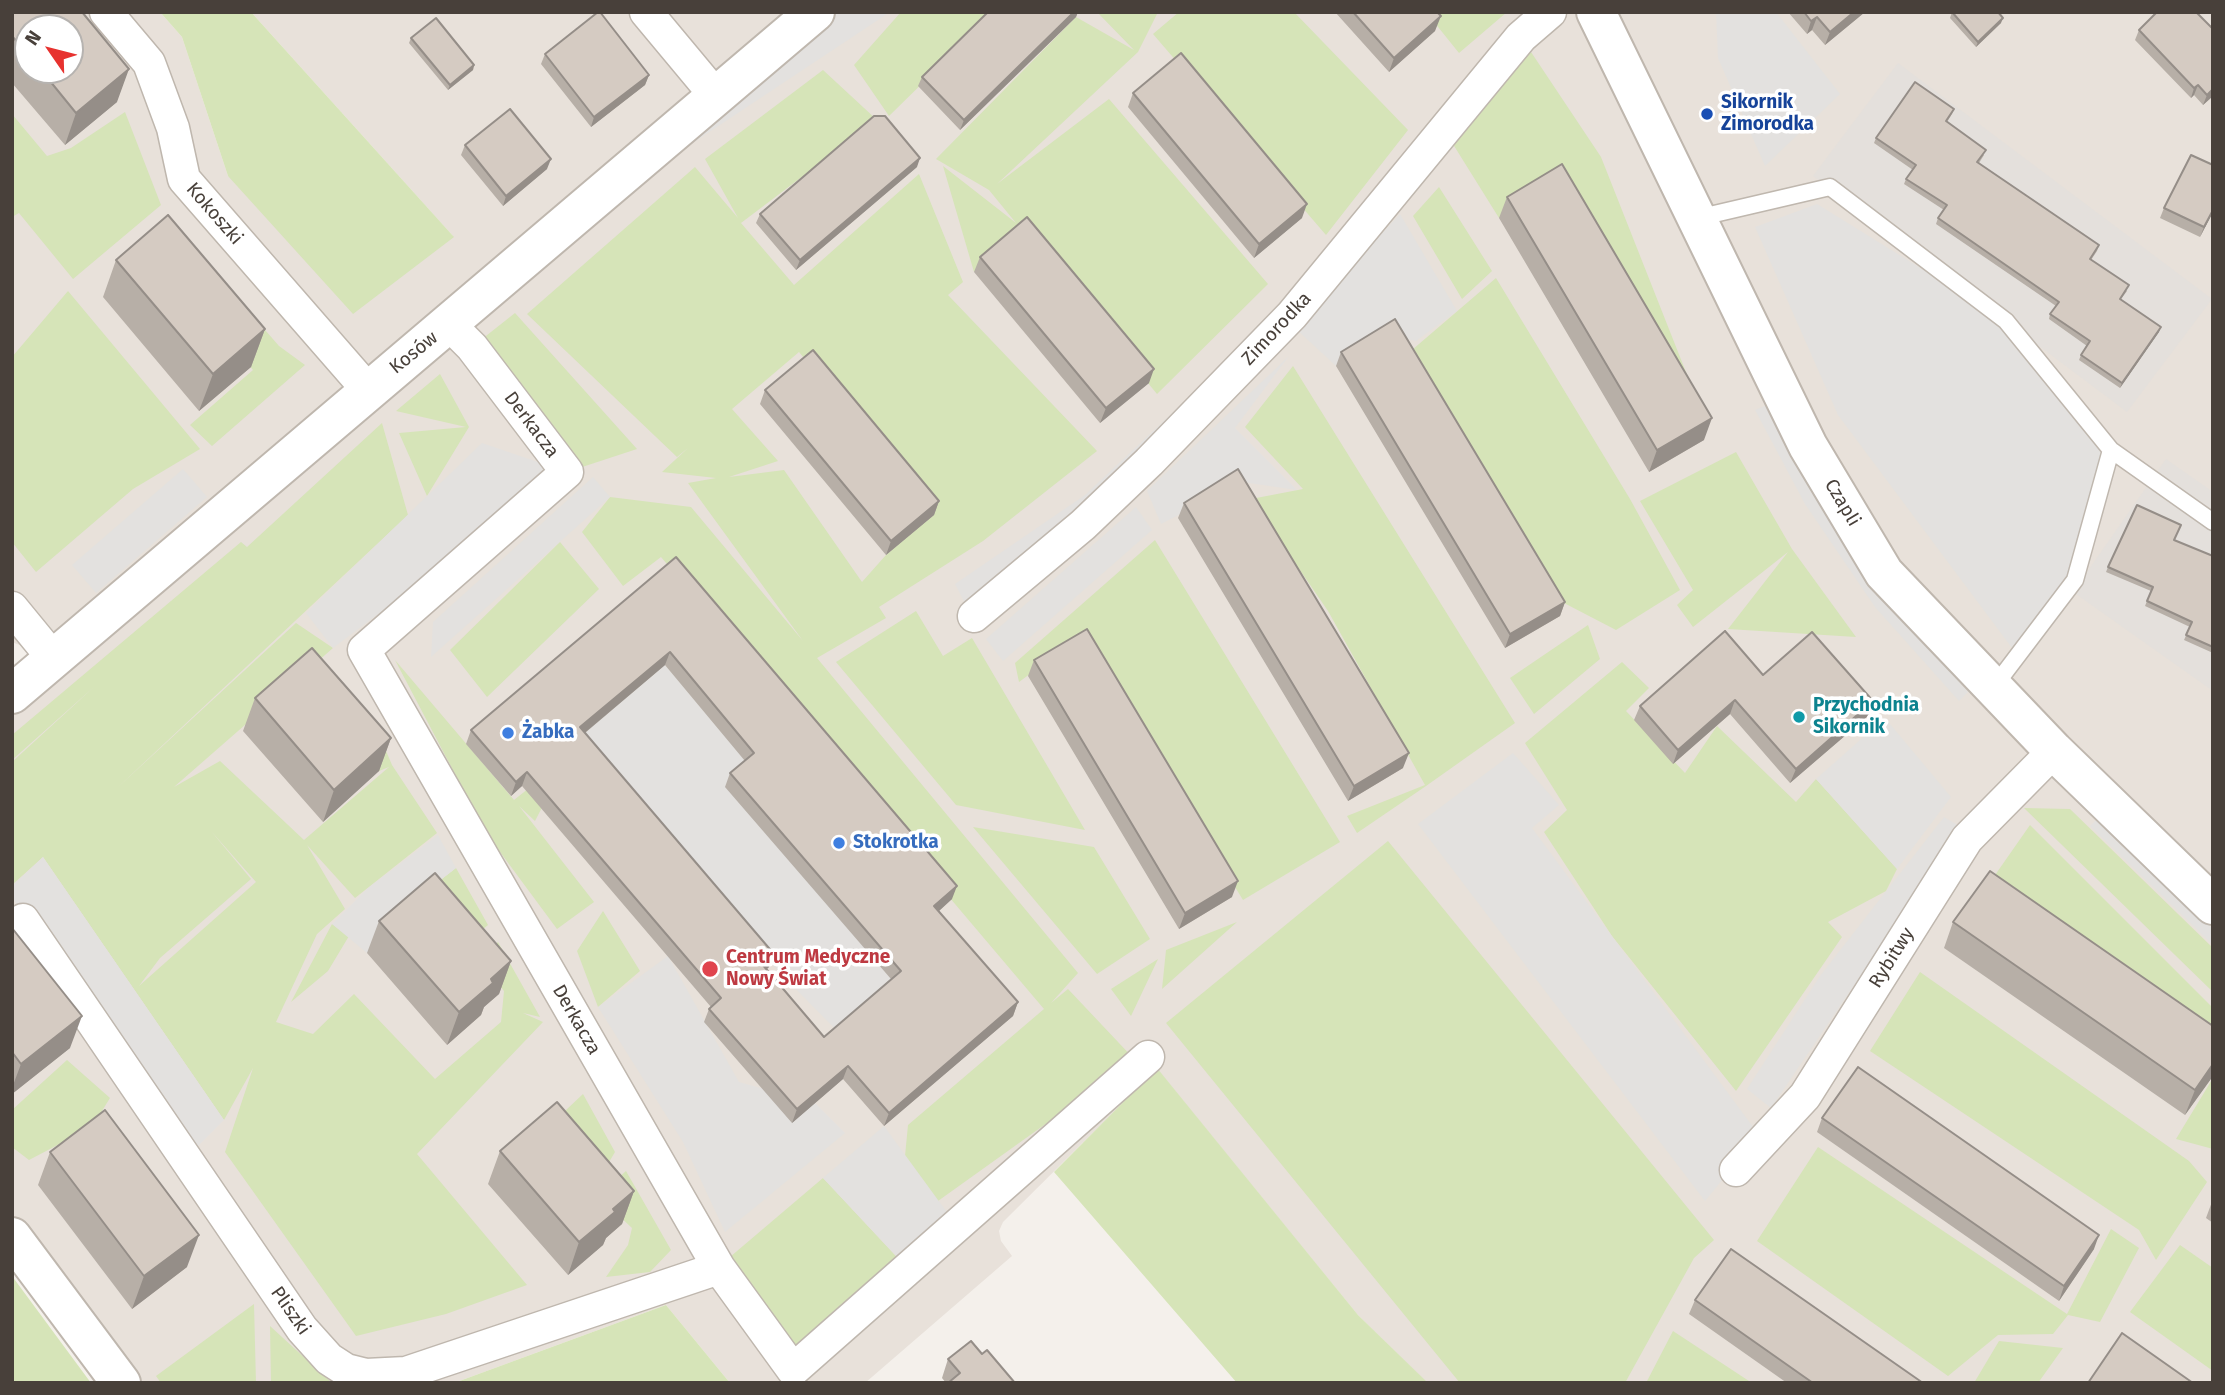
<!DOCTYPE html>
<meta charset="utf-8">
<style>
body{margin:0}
#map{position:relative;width:2225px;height:1395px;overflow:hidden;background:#f4f0eb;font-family:"Fira Sans",sans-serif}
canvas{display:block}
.frame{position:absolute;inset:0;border:14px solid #48403a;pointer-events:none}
.north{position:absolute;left:14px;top:14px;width:70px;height:70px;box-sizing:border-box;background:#fff;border:2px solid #b6b3b0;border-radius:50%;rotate:305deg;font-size:19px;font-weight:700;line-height:28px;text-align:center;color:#48403a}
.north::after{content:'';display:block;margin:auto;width:24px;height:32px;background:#e7322f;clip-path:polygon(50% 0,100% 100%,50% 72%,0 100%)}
</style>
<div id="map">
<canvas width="2225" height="1395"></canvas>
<div class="frame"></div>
<div class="north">N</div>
</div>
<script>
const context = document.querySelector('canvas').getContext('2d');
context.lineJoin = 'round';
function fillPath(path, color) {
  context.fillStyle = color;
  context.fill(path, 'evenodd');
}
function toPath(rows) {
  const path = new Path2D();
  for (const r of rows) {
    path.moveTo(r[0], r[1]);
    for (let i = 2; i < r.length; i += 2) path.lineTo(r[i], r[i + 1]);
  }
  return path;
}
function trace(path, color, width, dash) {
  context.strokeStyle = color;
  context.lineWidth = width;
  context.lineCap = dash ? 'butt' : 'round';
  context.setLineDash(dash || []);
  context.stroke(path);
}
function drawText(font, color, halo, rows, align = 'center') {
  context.font = font + ' "Fira Sans",sans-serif';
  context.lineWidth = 7;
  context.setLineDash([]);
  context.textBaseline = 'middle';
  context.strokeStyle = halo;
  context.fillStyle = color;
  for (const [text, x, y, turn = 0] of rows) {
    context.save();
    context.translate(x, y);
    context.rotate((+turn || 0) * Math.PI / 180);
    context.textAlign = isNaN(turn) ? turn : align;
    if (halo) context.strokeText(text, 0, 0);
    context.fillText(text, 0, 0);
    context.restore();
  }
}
fillPath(toPath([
 [12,12,160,12,182,37,228,176,453,236,251,12,2213,12,2213,1383,1427,1383,1357,1314,1157,1069,1003,1222,999,1231,1001,1241,1012,1256,865,1383,730,1383,666,1305,454,1383,121,1383,12,1237,12,694,52,658,12,642],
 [28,28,70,28,70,70,28,70]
]), '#e8e1da');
fillPath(toPath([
 [1898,63,2212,299,2127,412,1813,176],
 [2166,459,2213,492,2213,691,2073,592]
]), '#e4e0dc');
fillPath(toPath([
 [160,12,251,12,454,237,353,314,228,176,182,37],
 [901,12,995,12,889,116,854,65],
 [1097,12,1158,12,1138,52,997,184,1109,99,1268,284,1157,394,1020,227,974,272,943,166,1016,223,989,190,936,159,1076,17,1134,50],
 [1179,12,1294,12,1408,130,1326,235,1153,34],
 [1426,12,1507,12,1459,53],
 [1531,52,1601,157,1697,400,1554,186,1499,218,1451,141],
 [823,70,877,120,741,223,794,285,919,174,963,282,948,295,1097,451,983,541,879,607,886,618,817,658,1078,973,1051,1003,1068,989,1135,1060,938,1201,905,1156,908,1125,1044,1009,661,557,623,586,582,532,610,497,691,507,803,641,688,483,716,478,662,472,688,448,677,457,527,314,695,167,738,218,705,159],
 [799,352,933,515,886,555,862,582,784,470,729,477,778,461,732,409],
 [125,112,161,205,73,279,19,213,12,217,12,114,47,156,71,148],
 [1439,187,1492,271,1462,299,1413,216],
 [1496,278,1630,499,1680,590,1616,630,1564,603,1412,350],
 [68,291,200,449,133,489,36,572,12,542,12,357],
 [515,313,637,449,567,472,472,347],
 [252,315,279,346,305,365,212,446,190,425,253,370,226,337],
 [1293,366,1515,723,1426,786,1357,833,1347,816,1425,785,1328,611,1251,499,1303,489,1245,427],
 [440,374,469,427,427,496,399,433,466,427,396,411],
 [382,423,408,515,116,789,296,623,333,648,174,787,220,761,304,840,389,767,379,771,349,737,373,720,392,765,437,833,355,898,307,845,345,909,317,934,276,1022,313,1034,354,994,435,1079,501,1022,504,991,479,961,498,942,540,1017,523,1013,543,1022,417,1154,527,1285,446,1314,356,1336,225,1152,253,1068,224,1120,43,857,12,885,12,762,95,686,12,760,12,735,241,542,247,547],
 [211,831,256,882,139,986,160,958,251,879],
 [1736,452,1792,549,1856,637,1728,629,1788,552,1693,627,1677,605,1693,590,1640,501],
 [1155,540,1340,842,1243,900,1081,636,1019,682,1015,663],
 [560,542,599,589,487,697,450,650],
 [916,611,943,656,972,638,1085,830,956,805,836,662],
 [1588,625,1600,659,1534,714,1510,678],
 [395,660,514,800,568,757,535,821,519,806,594,902,557,929,486,833],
 [1622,662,1649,688,1626,711,1685,773,1717,726,1796,802,1816,779,1897,869,1886,891,1828,922,1842,937,1736,1091,1612,936,1544,832,1567,810,1525,743],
 [2024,808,2070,809,2213,948,2213,992],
 [2030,825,2213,1008,2213,1048,1986,888],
 [973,827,1094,847,1150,939,1097,974],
 [1388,841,1714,1240,1694,1258,1625,1383,1460,1383,1166,1023],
 [456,868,488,925,466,943,420,896],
 [603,911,640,971,598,1007,577,951],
 [1237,922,1162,989,1166,950],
 [332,924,349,936,328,971,291,1002],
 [1158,959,1131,1016,1111,989],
 [1920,972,2189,1161,2207,1182,2156,1260,2139,1230,1870,1051],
 [67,1060,110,1098,92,1127,29,1160,12,1147,12,1110],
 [1157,1068,1358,1315,1428,1383,1237,1383,1054,1172],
 [2213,1078,2213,1149,2176,1139],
 [583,1094,615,1152,596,1184,547,1128],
 [1818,1147,2067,1314,2111,1229,2139,1248,2100,1322,2068,1315,2053,1334,1998,1335,1948,1376,1757,1241],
 [626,1171,671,1250,650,1272,606,1277,628,1245,632,1228,598,1196],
 [823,1178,908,1269,783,1358,730,1257],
 [2180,1245,2213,1268,2213,1371,2130,1312],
 [12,1276,91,1383,12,1383],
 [254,1304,256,1383,161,1383,156,1376],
 [666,1305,730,1383,454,1383],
 [270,1326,332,1383,271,1383],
 [1673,1331,1752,1383,1646,1383],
 [1999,1341,2063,1348,2038,1383,1974,1383]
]), '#d6e4b8');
fillPath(toPath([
 [799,12,890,12,637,180],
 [1716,12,1776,12,1840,94,1765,166,1718,58],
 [1516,19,1541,41,1407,189,1370,246,1400,214,1457,311,1416,341,1376,332,1336,366,1296,329,970,613,955,584,1085,495,1267,324],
 [1817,204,2006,321,2111,450,2075,580,2018,656,1838,415,1755,227],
 [1289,356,1235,428,1297,490,1242,482,1161,524,1147,491],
 [1767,405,1816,497,1884,597,1968,692,1959,701,1875,607,1805,504,1755,410],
 [482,443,567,472,333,648,306,613],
 [183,469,207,497,96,593,72,565],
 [593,477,610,497,431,657,433,622],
 [1136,507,1152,530,1003,661,986,639],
 [665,665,750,766,900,981,839,1033,563,751],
 [1885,718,1951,797,1897,869,1816,779],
 [1513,753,1559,805,1532,828,1759,1135,1705,1201,1418,824],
 [1944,817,1961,827,1771,1108,1747,1089,1820,976],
 [2098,818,2213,929,2213,945,2090,826],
 [438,835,456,868,420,896,367,953,332,924,368,888],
 [43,857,224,1120,186,1158,12,897,12,886],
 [668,956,739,1082,815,1103,845,1133,725,1232,683,1142,598,1007],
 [884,1126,957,1226,898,1258,823,1178]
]), '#e3e1df');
const service = toPath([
 [1697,218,1830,187,2006,321,2111,450,2213,522],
 [1993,688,2075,580,2111,450]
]);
const minor = toPath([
 [106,12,149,63,173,128,184,179,368,390],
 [646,12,716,96],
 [449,324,472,347,567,472,364,650,719,1268,793,1370,1148,1057],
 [12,608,53,658],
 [974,616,1083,525,1149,462,1292,315,1521,37,1550,12],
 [23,920,302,1329,329,1359,346,1370,366,1375,406,1373,719,1268],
 [1736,1170,1805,1096,1967,839,2054,751]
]);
const tertiary = toPath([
 [1596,12,1808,446,1884,573,2054,751,2213,905],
 [12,694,815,12],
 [12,1237,121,1383]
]);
trace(service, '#bfb7ae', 19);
trace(minor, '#bfb7ae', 35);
trace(tertiary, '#bfb7ae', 42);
trace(service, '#fff', 16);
trace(minor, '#fff', 32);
trace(tertiary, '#fff', 38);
fillPath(toPath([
 [12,12,117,102,65,145,12,83],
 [28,28,70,70,28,70],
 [988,12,1078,12,1076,17,960,130,918,86,922,77],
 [1335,12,1437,12,1435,31,1389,72],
 [1788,12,1865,12,1825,45,1812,30,1807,34],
 [1952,12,2001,23,1976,47,1950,18],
 [2213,29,2213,96,2203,105,2194,95,2191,98,2135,40,2139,30],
 [411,38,474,65,473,70,448,90,409,43],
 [545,54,649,75,645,85,591,127,541,64],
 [1133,93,1302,218,1254,258,1128,107],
 [1954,109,1952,114,1947,122,1984,155,1979,163,2099,245,2097,251,2091,260,2127,291,2121,299,2159,332,2120,388,2079,360,2081,355,2087,346,2049,319,2050,314,2056,306,1936,224,1938,218,1944,210,1904,184,1906,179,1913,170,1874,143,1876,138],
 [465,145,547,169,503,206,461,155],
 [2213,165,2213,212,2200,237,2160,218,2164,208],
 [917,167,796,270,756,223,760,214],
 [1507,197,1704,440,1649,472,1499,218],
 [980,257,1149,383,1100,423,974,272],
 [116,260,265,329,251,367,199,411,103,297],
 [1341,352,1565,602,1560,616,1505,648,1336,366],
 [765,390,939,501,934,515,886,555,760,404],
 [1184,503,1403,768,1348,801,1178,518],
 [2175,540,2213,556,2213,653,2184,640,2190,627,2145,606,2151,591,2106,572,2108,567],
 [676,557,952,899,939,911,1018,1002,1013,1016,884,1126,843,1079,792,1123,704,1022,709,1009,711,1007,522,786,511,796,466,744,471,730],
 [665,665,745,761,730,773,725,787,891,979,824,1037,766,970,769,967,585,733],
 [1034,660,1232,897,1179,929,1028,676],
 [1763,675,1873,701,1868,716,1790,783,1730,714,1673,764,1634,720,1640,706],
 [255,698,391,738,379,771,323,822,243,731],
 [379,921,511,961,499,994,484,1007,481,1015,447,1045,367,953],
 [1953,922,2213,1076,2185,1115,1944,948],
 [12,928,70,1048,12,1094],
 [1822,1118,2094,1249,2059,1301,1817,1132],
 [500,1151,634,1191,622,1224,606,1238,603,1245,568,1275,488,1184],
 [50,1152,187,1267,132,1309,38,1185],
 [2213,1199,2213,1223,2206,1218],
 [1695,1300,1923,1383,1787,1383,1689,1314],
 [982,1354,1015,1383,946,1383,942,1378,948,1359]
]), '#b7afa7');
fillPath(toPath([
 [1074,12,1078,12,1076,17,960,130,964,120],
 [1854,12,1865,12,1825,45,1830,32],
 [1441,16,1435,31,1389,72,1394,58],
 [1817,17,1812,30,1807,34,1811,21],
 [2003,18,2001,23,1976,47,1978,42],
 [474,65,473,70,448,90,450,85],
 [129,69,117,102,65,145,76,113],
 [649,75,645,85,591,127,594,117],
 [2198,85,2194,95,2191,98,2194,88],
 [2213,89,2213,96,2203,105,2207,95],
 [920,158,917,167,796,270,800,260],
 [551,159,547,169,503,206,506,196],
 [1307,204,1302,218,1254,258,1259,244],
 [2213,210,2213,212,2200,237,2204,227],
 [2161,327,2159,332,2120,388,2122,383],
 [265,329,251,367,199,411,213,374],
 [1154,369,1149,383,1100,423,1106,408],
 [1712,418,1704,440,1649,472,1657,450],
 [939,501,934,515,886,555,891,541],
 [1565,602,1560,616,1505,648,1510,634],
 [670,652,665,665,575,741,580,727],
 [1735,700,1730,714,1673,764,1678,750],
 [1873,701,1868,716,1790,783,1796,769],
 [391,738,379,771,323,822,334,790],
 [1409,753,1403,768,1348,801,1354,786],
 [527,772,522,786,511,796,516,782],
 [1238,881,1232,897,1179,929,1185,913],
 [957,886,952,899,929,920,934,906],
 [774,954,769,967,757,978,762,964],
 [511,961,499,994,484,1007,481,1015,447,1045,459,1012,491,979],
 [1018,1002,1013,1016,884,1126,889,1113],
 [82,1016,70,1048,12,1094,12,1088,21,1064],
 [2213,1064,2213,1076,2185,1115,2195,1090],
 [848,1066,843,1079,792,1123,797,1109],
 [634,1191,622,1224,606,1238,603,1245,568,1275,579,1242,613,1209],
 [199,1235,187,1267,132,1309,144,1276],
 [2099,1235,2094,1249,2059,1301,2064,1286]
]), '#958e88');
const building = toPath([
 [12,12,82,12,129,69,76,113,41,70,70,70,70,28,28,28,28,55,12,36,12,12],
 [598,12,600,12,649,75,594,117,545,54,598,12],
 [988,12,1074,12,964,120,922,77,988,12],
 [1353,12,1437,12,1441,16,1394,58,1353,12],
 [1804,12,1854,12,1830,32,1817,17,1811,21,1804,12],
 [1952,12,1998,12,2003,18,1978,42,1952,12],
 [2157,12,2196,12,2213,29,2213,89,2207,95,2198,85,2194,88,2139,30,2157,12],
 [436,18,474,65,450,85,411,38,436,18],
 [1181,53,1307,204,1259,244,1133,93,1181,53],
 [1915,82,1954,109,1946,121,1986,150,1977,162,2099,245,2090,259,2129,285,2120,299,2161,327,2122,383,2081,355,2090,341,2050,314,2059,302,1938,218,1947,205,1906,179,1916,165,1876,138,1915,82],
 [510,109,551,159,506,196,465,145,510,109],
 [874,116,885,116,920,158,800,260,760,214,874,116],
 [2191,155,2213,165,2213,210,2204,227,2164,208,2191,155],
 [1562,164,1712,418,1657,450,1507,197,1562,164],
 [168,215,265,329,213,374,116,260,168,215],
 [1027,217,1154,369,1106,408,980,257,1027,217],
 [1395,319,1565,602,1510,634,1341,352,1395,319],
 [813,350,939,501,891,541,765,390,813,350],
 [1238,469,1409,753,1354,786,1184,503,1238,469],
 [2137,505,2181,525,2174,540,2213,556,2213,647,2186,635,2192,622,2147,601,2153,587,2108,567,2137,505],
 [676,557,957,886,934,906,1018,1002,889,1113,848,1066,797,1109,709,1009,721,998,527,772,516,782,471,730,676,557],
 [670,652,754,753,730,773,901,971,824,1037,762,964,774,954,580,727,670,652],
 [1087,629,1238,881,1185,913,1034,660,1087,629],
 [1725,631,1763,675,1812,632,1873,701,1796,769,1735,700,1678,750,1640,706,1725,631],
 [312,648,391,738,334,790,255,698,312,648],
 [1990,871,2213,1026,2213,1064,2195,1090,1953,922,1990,871],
 [435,873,511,961,491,979,493,983,459,1012,379,921,435,873],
 [12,928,82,1016,21,1064,12,1052,12,928],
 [1858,1067,2099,1235,2064,1286,1822,1118,1858,1067],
 [557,1102,634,1191,613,1209,615,1212,579,1242,500,1151,557,1102],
 [105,1110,199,1235,144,1276,50,1152,105,1110],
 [1731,1249,1923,1383,1813,1383,1695,1300,1731,1249],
 [2122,1333,2193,1383,2088,1383,2122,1333],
 [971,1341,982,1354,987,1350,1015,1383,948,1383,960,1373,948,1359,971,1341]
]);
fillPath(building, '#d5cbc2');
trace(building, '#958e88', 2);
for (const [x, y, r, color] of [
 [1707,114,7,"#1a4fb4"],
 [1799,717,7,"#0f9aa8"],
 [508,733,7,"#3f7fe0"],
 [839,843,7,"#3f7fe0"],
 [710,969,9,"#e0444e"]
]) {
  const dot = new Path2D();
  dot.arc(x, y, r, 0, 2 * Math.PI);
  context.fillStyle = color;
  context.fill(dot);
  trace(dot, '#fff', 2.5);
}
drawText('bold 19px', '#164399', '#fff', [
 ["Sikornik",1721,103],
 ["Zimorodka",1721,125]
], 'left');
drawText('19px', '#48403a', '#fff', [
 ["Kokoszki",214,214,49],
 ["Zimorodka",1277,329,-47],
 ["Kosów",414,353,-39],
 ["Derkacza",531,425,53],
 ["Czapli",1842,503,59],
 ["Rybitwy",1892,958,-58],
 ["Derkacza",576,1020,60],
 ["Pliszki",290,1311,55]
]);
drawText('bold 19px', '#0d838f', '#fff', [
 ["Przychodnia",1813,706],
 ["Sikornik",1813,728]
], 'left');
drawText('bold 19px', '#366cbe', '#fff', [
 ["Żabka",522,733],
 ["Stokrotka",853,843]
], 'left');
drawText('bold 19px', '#be3a42', '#fff', [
 ["Centrum Medyczne",726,958],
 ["Nowy Świat",726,980]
], 'left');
</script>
